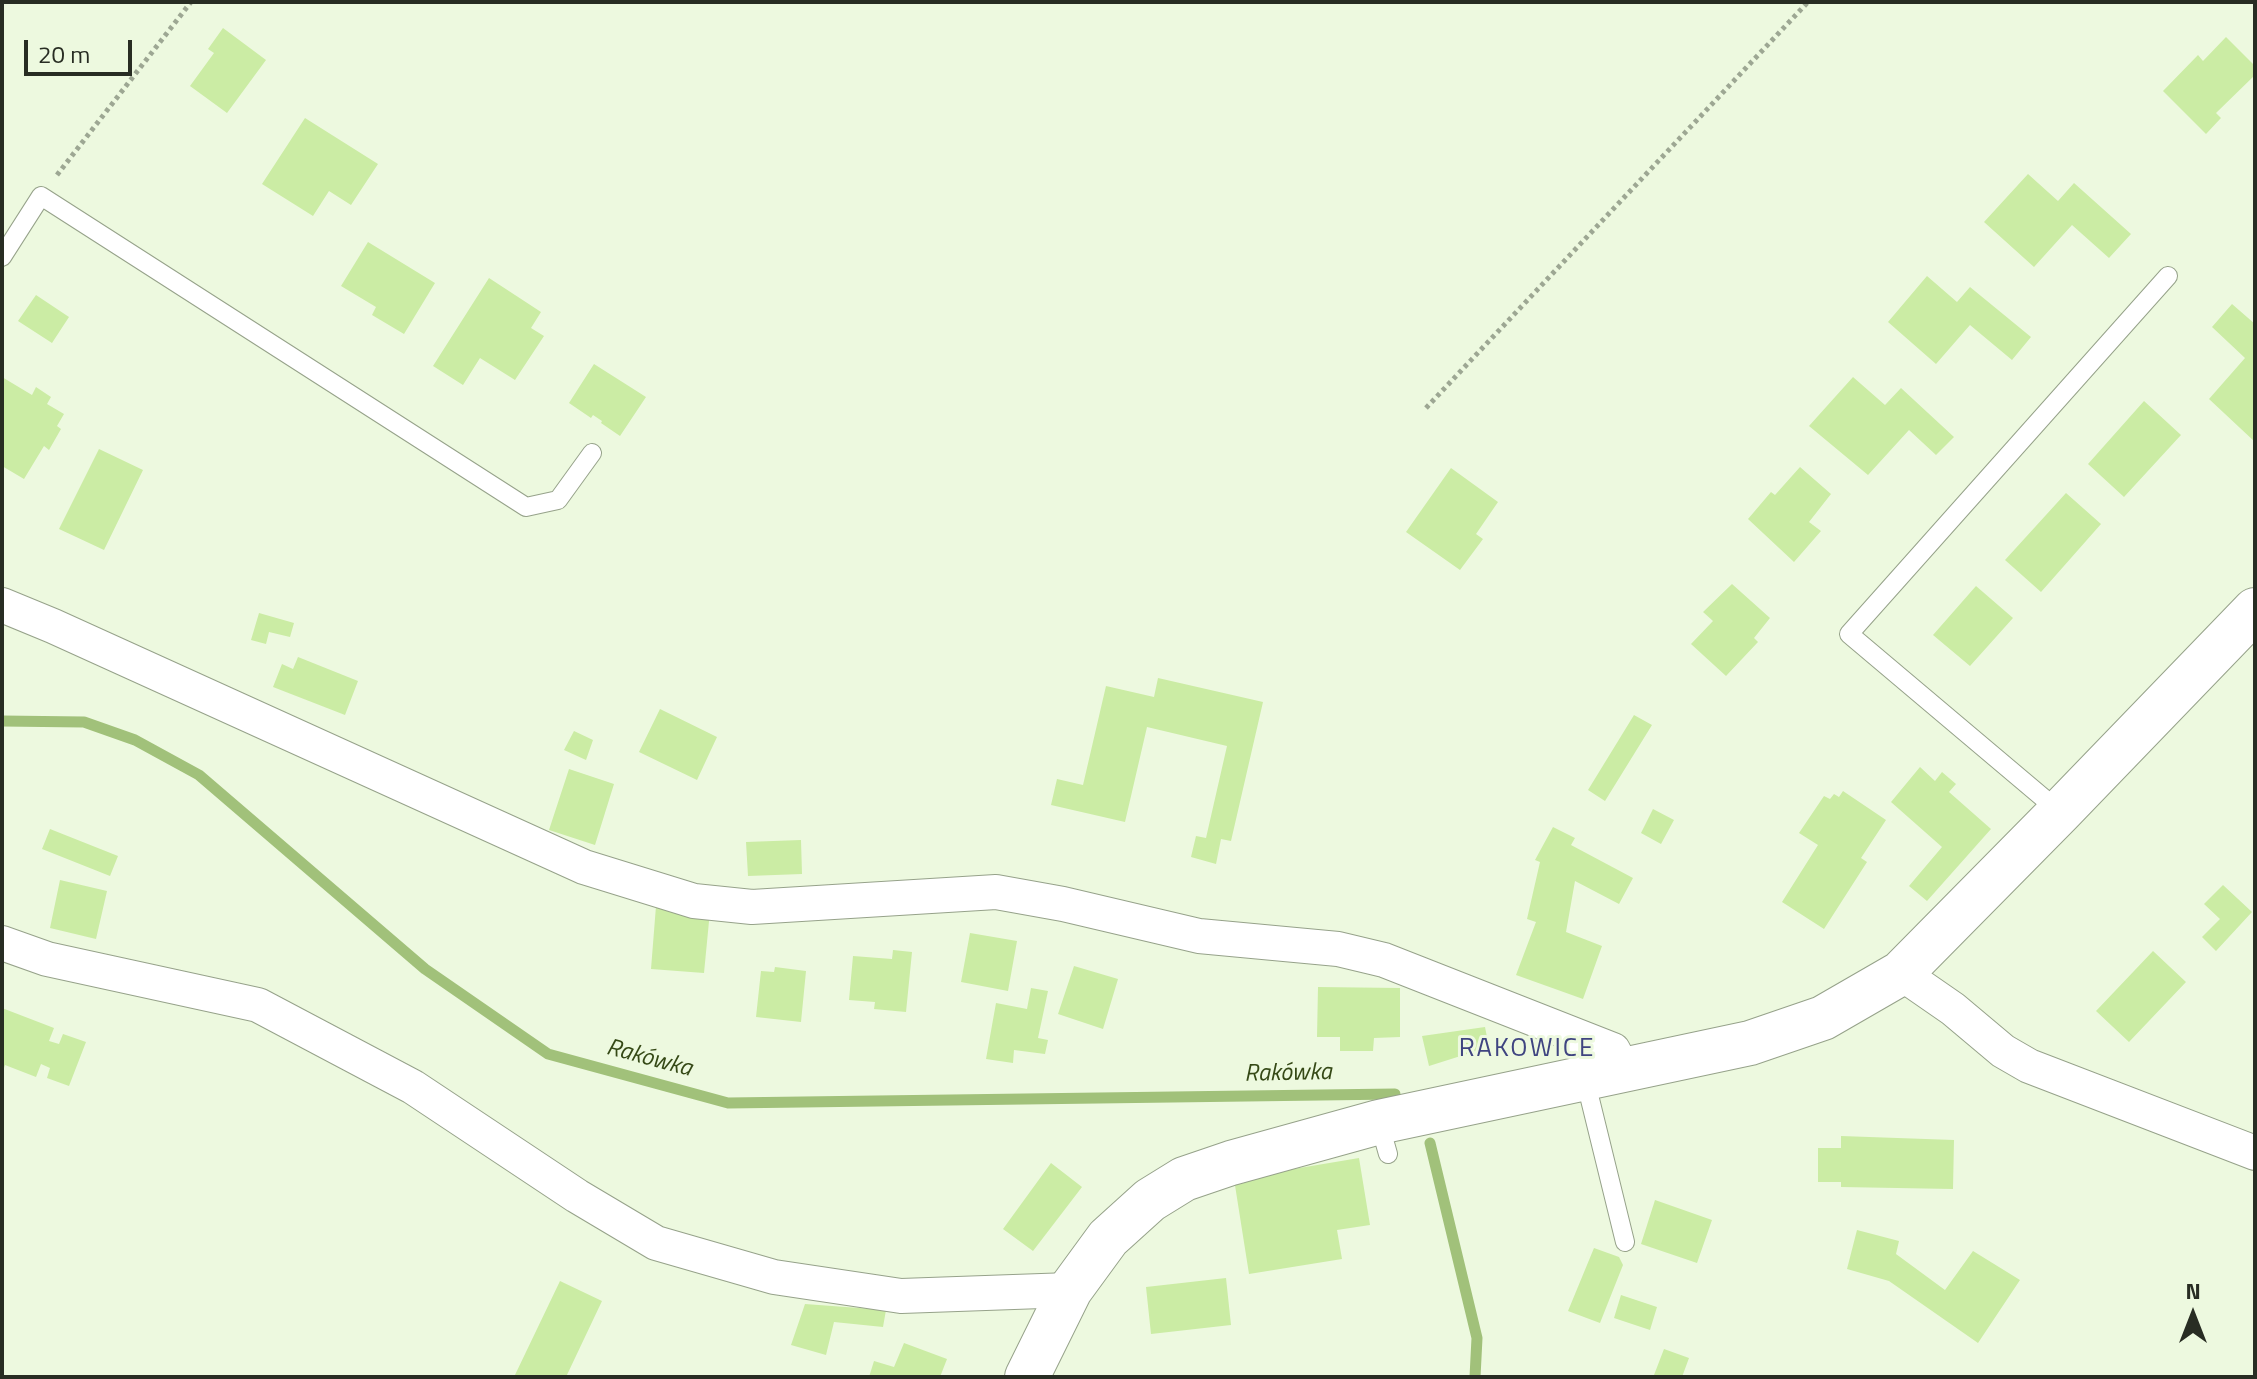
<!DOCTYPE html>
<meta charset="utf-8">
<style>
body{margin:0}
#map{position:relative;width:2257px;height:1379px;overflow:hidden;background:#edf9df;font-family:"Titillium Web",sans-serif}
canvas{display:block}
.frame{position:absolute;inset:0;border:4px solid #282d23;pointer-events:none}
.north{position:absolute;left:2153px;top:1275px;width:80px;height:80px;-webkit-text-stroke:6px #edf9df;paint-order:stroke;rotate:0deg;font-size:22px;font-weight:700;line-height:32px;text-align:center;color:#282d23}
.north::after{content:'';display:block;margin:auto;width:28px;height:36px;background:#282d23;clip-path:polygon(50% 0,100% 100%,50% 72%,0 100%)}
.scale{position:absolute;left:24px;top:40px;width:108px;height:36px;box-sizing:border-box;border:4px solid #282d23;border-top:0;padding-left:10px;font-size:24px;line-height:28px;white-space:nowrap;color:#282d23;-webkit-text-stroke:6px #edf9df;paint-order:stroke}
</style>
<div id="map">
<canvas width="2257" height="1379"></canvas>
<div class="frame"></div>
<div class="north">N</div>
<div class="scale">20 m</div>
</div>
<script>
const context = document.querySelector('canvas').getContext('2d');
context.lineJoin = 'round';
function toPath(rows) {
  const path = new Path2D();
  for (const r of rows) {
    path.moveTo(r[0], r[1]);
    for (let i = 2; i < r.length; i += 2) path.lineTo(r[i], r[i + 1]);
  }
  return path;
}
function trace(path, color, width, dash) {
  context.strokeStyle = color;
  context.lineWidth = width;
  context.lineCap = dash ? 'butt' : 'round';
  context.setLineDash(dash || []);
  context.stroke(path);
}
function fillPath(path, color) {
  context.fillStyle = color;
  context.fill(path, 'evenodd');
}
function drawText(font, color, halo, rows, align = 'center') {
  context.font = font + ' "Titillium Web",sans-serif';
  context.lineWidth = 6;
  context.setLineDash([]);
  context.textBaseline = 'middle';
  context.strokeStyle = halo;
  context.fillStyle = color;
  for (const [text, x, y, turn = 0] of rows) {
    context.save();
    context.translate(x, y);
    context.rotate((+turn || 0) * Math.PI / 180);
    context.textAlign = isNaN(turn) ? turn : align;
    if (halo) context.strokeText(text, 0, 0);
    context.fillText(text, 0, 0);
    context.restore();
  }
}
trace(toPath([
 [2,721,84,722,135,740,199,775,425,969,548,1054,728,1103,1395,1094],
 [1430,1143,1477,1338,1475,1377]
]), '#a1c17a', 11);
fillPath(toPath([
 [223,28,266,60,227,113,190,86,214,53,208,49],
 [2226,37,2255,66,2255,75,2216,113,2221,118,2206,134,2163,91,2198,55,2203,61],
 [305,118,378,164,351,205,329,191,313,216,262,184],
 [2028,174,2058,201,2074,183,2131,234,2109,258,2072,225,2034,267,1984,222],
 [368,242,435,283,404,334,372,315,376,307,341,286],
 [1927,276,1957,302,1970,287,2031,337,2012,360,1970,325,1936,364,1888,322],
 [489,278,541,312,531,328,544,336,515,380,480,358,463,385,433,366],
 [36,295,69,317,52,343,18,321],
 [2232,304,2255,324,2255,442,2209,399,2245,358,2212,327],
 [594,364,646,397,620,436,601,423,602,421,593,415,591,418,569,403],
 [2,377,32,395,36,387,51,397,47,404,64,414,57,426,61,429,49,450,44,446,24,479,2,466],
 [1853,377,1885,405,1901,388,1954,437,1936,455,1909,430,1868,475,1809,426],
 [2144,401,2181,435,2124,497,2088,464],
 [99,449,143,470,104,550,59,529],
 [1800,467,1831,494,1809,522,1821,531,1794,562,1748,519,1771,492,1775,495],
 [1451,468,1498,502,1476,534,1483,539,1460,570,1406,532],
 [2066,493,2101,524,2041,592,2005,560],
 [1732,584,1770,618,1754,638,1758,642,1726,676,1691,644,1713,621,1703,612],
 [1976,586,2013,618,1970,666,1933,635],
 [259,613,294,623,290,637,269,632,266,644,251,640],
 [298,657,358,681,345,715,273,687,282,664,293,669],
 [1158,678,1263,702,1231,841,1221,839,1216,864,1191,857,1196,836,1206,838,1227,746,1147,727,1125,822,1051,805,1057,779,1083,785,1106,686,1154,697],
 [660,709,717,737,697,780,639,752],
 [1634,715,1652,725,1605,801,1588,790],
 [574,731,593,740,586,760,564,750],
 [1920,767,1935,781,1942,772,1956,784,1949,792,1991,829,1927,901,1909,886,1942,847,1891,802],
 [569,769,614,784,595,845,549,830],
 [1843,791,1886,820,1861,858,1867,862,1824,929,1782,902,1818,845,1799,833,1824,796,1830,799,1834,794,1839,797],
 [1653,809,1674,820,1661,844,1641,833],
 [1553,827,1575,838,1571,845,1633,878,1619,904,1575,881,1566,932,1602,946,1583,999,1516,975,1536,922,1527,919,1540,862,1535,860],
 [50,829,118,856,110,876,42,849],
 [801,840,802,874,748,876,746,842],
 [60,880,107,891,96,939,50,928],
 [2223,885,2252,912,2216,951,2202,937,2220,919,2204,904],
 [656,906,710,911,704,973,651,969],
 [970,933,1017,941,1008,991,961,982],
 [893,950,912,952,906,1012,874,1009,875,1002,849,1000,853,956,892,959],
 [2153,951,2186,982,2129,1042,2096,1011],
 [1074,966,1118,979,1103,1029,1058,1014],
 [775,967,806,971,801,1022,756,1017,761,971,774,972],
 [1318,987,1400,988,1400,1037,1374,1038,1373,1051,1340,1051,1340,1037,1317,1037],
 [1031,988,1048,991,1038,1038,1048,1040,1045,1054,1014,1050,1013,1063,986,1059,996,1003,1027,1009],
 [2,1008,54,1028,49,1041,59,1044,63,1034,86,1042,69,1086,47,1078,50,1068,41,1064,36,1077,5,1065,4,1068,2,1067],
 [1485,1027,1489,1047,1429,1066,1422,1036],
 [1841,1136,1954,1140,1953,1189,1841,1187,1841,1182,1818,1182,1818,1148,1841,1148],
 [1359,1158,1370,1225,1337,1230,1342,1259,1249,1274,1234,1179],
 [1051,1163,1082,1187,1033,1251,1003,1229],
 [1655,1200,1712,1220,1697,1263,1641,1244],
 [1857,1230,1899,1241,1896,1254,1945,1290,1973,1251,2020,1280,1978,1343,1889,1281,1847,1269],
 [1594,1248,1619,1257,1623,1265,1600,1323,1568,1311],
 [1226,1278,1231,1325,1151,1334,1146,1287],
 [560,1281,602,1301,566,1377,514,1377],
 [1621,1295,1657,1307,1650,1330,1614,1318],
 [805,1304,886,1310,883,1327,834,1322,826,1355,791,1345],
 [904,1343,947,1359,940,1377,869,1377,874,1361,894,1367],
 [1664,1349,1689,1358,1682,1377,1661,1377,1654,1375]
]), '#cbeca4');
const lane = toPath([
 [2,257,41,196,526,507,558,500,592,453],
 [2060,812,1849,634,2168,276],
 [1585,1079,1625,1242],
 [1379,1122,1388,1154]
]);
const street = toPath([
 [2,605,53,626,584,867,694,901,752,907,996,892,1063,904,1199,936,1338,949,1384,960,1613,1050,1624,1071],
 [2,943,47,959,258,1005,413,1087,577,1196,656,1243,774,1277,901,1296,1070,1290],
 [1901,973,1953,1009,2003,1051,2029,1066,2255,1153]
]);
const secondary = toPath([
 [1027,1377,1070,1290,1108,1238,1150,1200,1184,1179,1231,1163,1379,1122,1750,1043,1823,1018,1901,973,2060,812,2255,610]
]);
trace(lane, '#96a28a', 20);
trace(street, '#96a28a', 36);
trace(secondary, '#96a28a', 46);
trace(toPath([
 [57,175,191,2],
 [1426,408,1808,2]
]), '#9da793', 5, [4, 4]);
trace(lane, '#fff', 18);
trace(street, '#fff', 34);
trace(secondary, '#fff', 44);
drawText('italic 24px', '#354916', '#edf9df', [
 ["Rakówka",649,1059,15],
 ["Rakówka",1288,1074,-1]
]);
context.letterSpacing = '2px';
drawText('26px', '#3f4480', '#edf9df', [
 ["RAKOWICE",1527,1050]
]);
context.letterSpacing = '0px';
</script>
